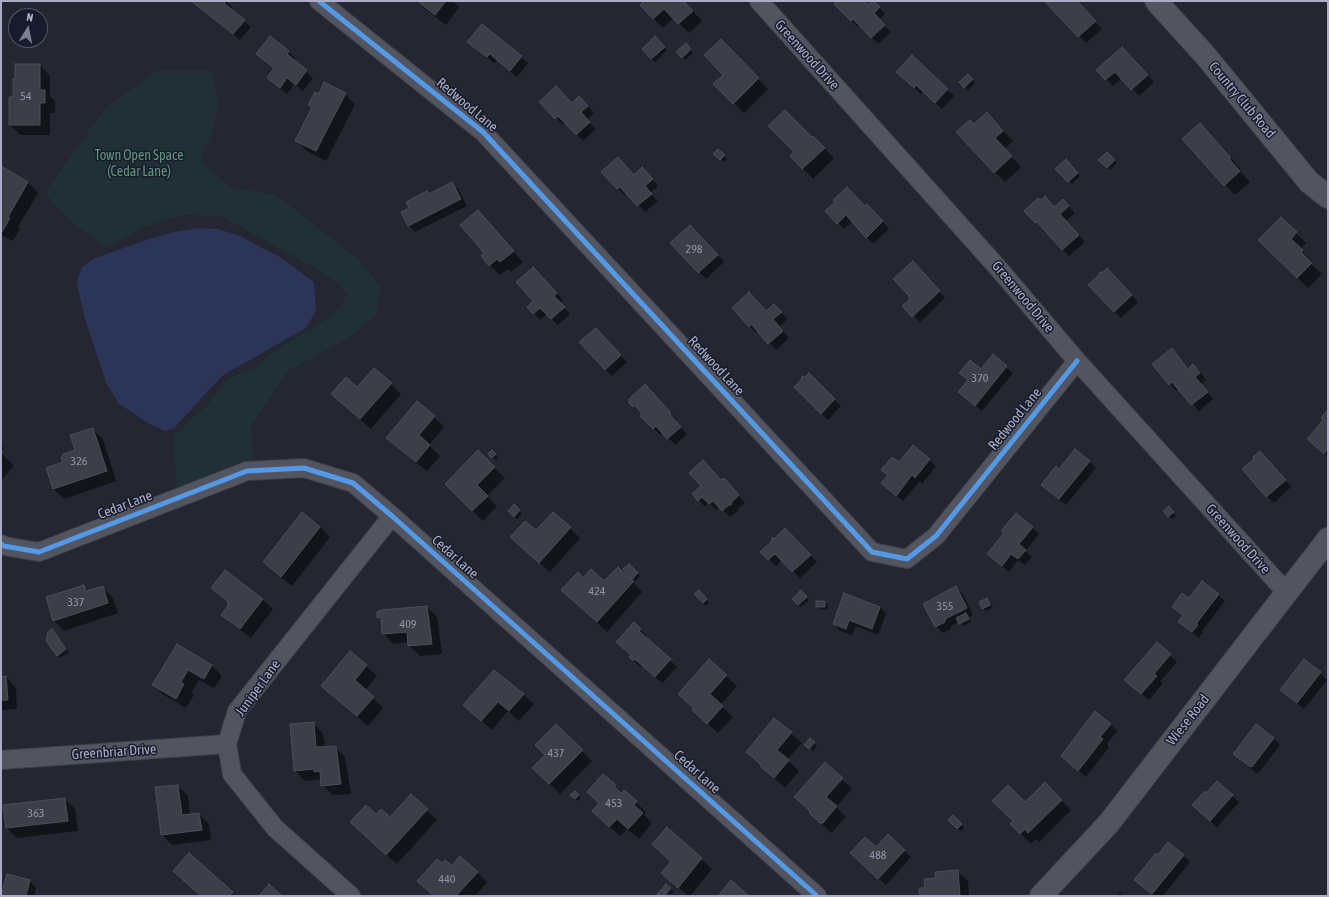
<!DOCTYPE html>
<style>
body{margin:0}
#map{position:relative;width:1329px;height:897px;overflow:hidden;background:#242631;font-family:"Asap Condensed",sans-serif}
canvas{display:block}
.frame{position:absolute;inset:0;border:2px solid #abafc5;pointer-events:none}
.north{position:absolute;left:8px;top:8px;width:40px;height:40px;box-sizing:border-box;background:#171b2c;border:1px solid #525669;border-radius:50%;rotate:10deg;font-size:11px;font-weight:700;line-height:16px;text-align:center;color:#abafc5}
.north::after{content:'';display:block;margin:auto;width:14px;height:18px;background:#7c7f91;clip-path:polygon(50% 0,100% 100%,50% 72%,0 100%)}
</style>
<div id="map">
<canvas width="1329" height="897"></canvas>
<div class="frame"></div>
<div class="north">N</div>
</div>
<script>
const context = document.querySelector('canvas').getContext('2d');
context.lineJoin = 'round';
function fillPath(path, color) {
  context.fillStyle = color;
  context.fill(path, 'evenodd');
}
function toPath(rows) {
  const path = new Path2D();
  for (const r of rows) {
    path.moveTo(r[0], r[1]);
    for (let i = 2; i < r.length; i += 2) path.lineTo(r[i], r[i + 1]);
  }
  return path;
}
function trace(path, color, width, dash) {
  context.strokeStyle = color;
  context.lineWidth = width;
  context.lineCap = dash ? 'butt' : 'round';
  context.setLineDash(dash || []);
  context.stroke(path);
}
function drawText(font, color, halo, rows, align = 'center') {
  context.font = font + ' "Asap Condensed",sans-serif';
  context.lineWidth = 3;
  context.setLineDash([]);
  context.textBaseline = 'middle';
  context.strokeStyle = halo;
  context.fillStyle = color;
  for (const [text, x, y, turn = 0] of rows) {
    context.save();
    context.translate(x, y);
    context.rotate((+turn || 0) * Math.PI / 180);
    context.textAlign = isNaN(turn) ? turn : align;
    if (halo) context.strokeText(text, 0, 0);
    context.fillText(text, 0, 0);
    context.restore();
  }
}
fillPath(toPath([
 [156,71,213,71,218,106,213,132,200,159,231,188,275,194,358,259,381,287,376,315,352,336,288,371,251,426,254,459,176,490,174,436,208,404,228,378,256,367,269,354,333,315,347,295,338,284,325,274,221,216,182,215,145,227,106,248,67,218,45,193,104,109]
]), '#212f37');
fillPath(toPath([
 [198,228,218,229,238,235,280,257,314,282,316,311,306,328,222,376,174,428,165,431,149,424,118,403,106,382,85,319,77,284,81,268,95,258,149,239,174,232]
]), '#2c3457');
fillPath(toPath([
 [193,1,226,1,233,8,231,10,251,27,240,40],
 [415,1,453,1,459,7,446,25],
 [645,1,684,1,702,21,689,33,674,18,663,28,653,18],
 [839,1,863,1,868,6,873,1,885,14,879,20,891,32,878,44,860,25,858,27,836,4],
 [1046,1,1076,1,1102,29,1086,43],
 [655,38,667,50,655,62,643,49],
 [685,45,693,53,685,60,678,52],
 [475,48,521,57,528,63,517,77,497,60,494,63],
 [731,50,768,89,744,113,715,84,724,75],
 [289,52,295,58,293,61,313,78,303,91,294,84,287,94,268,78,275,69,258,54],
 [1128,55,1154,82,1139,96,1122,78,1113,86,1097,70],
 [912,56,954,96,942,109,923,91,921,94,904,78],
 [40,65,50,76,50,96,55,101,55,113,50,113,50,135,20,135,10,125,14,98],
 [968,75,975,83,968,90,960,82],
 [345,94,355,104,326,161,307,151,297,141,313,108,309,105,319,95],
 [579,97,594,113,587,120,596,129,583,141,565,122,563,125,540,102,572,104],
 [997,124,1013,141,1004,149,1021,167,1005,182,995,172,974,125],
 [1200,124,1240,168,1240,171,1250,182,1235,195,1225,185],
 [813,137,834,158,813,179,791,156],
 [718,150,727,159,724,162,715,154],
 [1107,153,1117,163,1110,170,1100,160],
 [1066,161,1080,176,1072,184,1057,169],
 [1,167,28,182,38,193,18,227,20,229,13,241,1,235],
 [602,172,634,176,649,175,658,186,650,193,658,201,645,212,627,193,624,195],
 [452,184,459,190,467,206,415,232,408,225,430,195],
 [1063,200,1075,213,1066,221,1085,242,1069,256,1026,211,1054,208],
 [865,207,874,212,889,229,873,244,853,221,844,229,827,211],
 [478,211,523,262,511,272,508,269,500,275,490,265,485,253],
 [1281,218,1306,243,1300,249,1312,261,1310,263,1322,274,1308,288,1259,240],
 [697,233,724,262,706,279,672,243],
 [919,269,945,298,920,322,904,306,910,301,910,296],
 [1107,269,1138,302,1121,318,1089,286],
 [540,275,563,300,560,303,570,314,558,325,547,314,540,320,534,313],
 [733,308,766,312,781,312,787,319,779,327,789,338,776,350,758,331,756,333],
 [602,336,627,362,612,376,605,369],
 [1178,356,1189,369,1193,366,1200,372,1206,380,1201,384,1213,399,1199,411,1179,389,1176,391,1170,384],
 [1006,367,1013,373,982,411,959,392,981,370],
 [809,374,841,406,828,420,795,387],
 [391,384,401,394,371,429,332,394],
 [652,392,677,420,675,421,687,434,675,445,663,432,660,435,642,416,644,414,641,412,640,413,630,402],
 [1328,411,1328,457,1315,446],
 [434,417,444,427,429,445,440,456,427,471,398,448,388,438],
 [92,429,103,439,116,481,64,499,54,489,48,469,64,463,76,451],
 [1,445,4,448,1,451],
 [913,446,936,466,922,484,920,481,903,501,889,490,889,476,883,470,899,464],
 [492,451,498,457,497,460,494,459,491,456],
 [478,452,505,478,487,496,497,506,483,521,446,484],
 [1,453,14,466,1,481],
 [1267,459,1291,487,1274,503,1267,496],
 [1089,461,1096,468,1066,505,1043,485],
 [722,482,730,486,745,503,738,509,738,511,730,517,720,507,717,510,709,503,705,507,693,494,702,486],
 [514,506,522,514,517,519,509,511],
 [1172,511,1176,516,1172,519,1169,516],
 [553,513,580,538,550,572,522,547],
 [302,514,320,527,330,537,292,586,274,572,264,562],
 [1016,514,1039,534,1025,551,1032,557,1025,565,1018,560,1009,572,988,554,1005,534],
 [785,529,817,562,800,578,782,560,776,566,762,552],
 [629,565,640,576,636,581,624,569],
 [583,579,604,583,631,580,642,592,607,632,573,600],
 [84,586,89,592,102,587,113,598,118,613,64,631,54,621,47,598],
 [212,588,262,599,273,609,251,638,233,625,223,615,230,606,229,604],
 [956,588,963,594,973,615,969,617,971,622,963,626,959,622,951,626,951,629,943,633,936,626],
 [699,591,709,603,706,606,695,594],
 [801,592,809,600,801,607,793,599],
 [1218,595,1225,601,1202,631,1203,632,1199,638,1179,622,1184,616,1173,607,1189,599],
 [986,599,993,608,986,611,983,608],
 [825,602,828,605,827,610,820,609,817,606],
 [427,607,437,617,442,654,420,656,409,646,409,642,393,644,383,633,382,620,378,617],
 [880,607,886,614,878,635,856,626,852,635,840,631,834,624],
 [640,629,647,636,646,638,677,667,662,683,644,667,640,666,637,664,630,657,632,655,618,642],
 [52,630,69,652,60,658,57,655],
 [1157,643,1177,662,1160,681,1163,683,1149,700,1132,686],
 [177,645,212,666,222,676,214,688,199,680,191,693,194,695,186,708,164,695,154,685],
 [351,652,377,676,365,690,383,708,368,726,322,686],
 [710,661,737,686,720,705,733,717,718,733,704,720],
 [1320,673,1327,680,1304,709,1281,690],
 [6,677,16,688,17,709,1,710,1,678],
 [523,694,534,704,519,721,508,711,492,730,464,705],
 [774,719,802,743,787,760,799,771,785,788,747,752],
 [313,723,323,733,325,747,335,747,345,757,351,794,333,795,322,785,322,779,305,781,295,770],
 [1110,724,1117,731,1107,744,1109,747,1086,777,1062,756],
 [556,725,592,761,560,794,534,768,546,755],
 [810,739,817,746,813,751,806,745],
 [1274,739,1280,745,1259,773,1256,773,1234,754],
 [842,779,852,789,836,807,846,817,831,833,795,797],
 [1217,782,1239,802,1217,827,1200,812],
 [1045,784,1071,810,1039,842,1036,839,1031,844,1011,824,1025,803],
 [614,785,622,793,624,791,646,812,644,815,652,823,639,839,627,829,620,836,603,821],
 [178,786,188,796,190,815,199,814,209,824,211,840,172,845,162,835],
 [575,792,581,798,578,801,572,795],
 [411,795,437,820,397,864,362,833,376,816,390,818],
 [65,799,75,809,78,831,17,838,7,828],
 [953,817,964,828,961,831,950,820],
 [668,828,712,869,690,896,688,896,673,883,672,862],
 [888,835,911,857,886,885,858,860,876,848],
 [189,854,235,896,201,896],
 [1183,855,1190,862,1163,896,1154,896,1135,880,1158,856],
 [442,865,477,872,487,882,475,896,434,896],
 [957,871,968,881,969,896,921,896,926,889,937,879],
 [30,881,36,888,34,896,2,896],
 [667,885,674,892,670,895,663,889],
 [1120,893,1123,896,1117,896]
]), '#0007');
const building = toPath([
 [191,1,226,1,224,3,245,20,233,34,191,1],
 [417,1,446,1,435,15,417,1],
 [644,1,684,1,693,11,678,24,664,9,653,19,640,5,644,1],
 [837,1,864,1,868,5,872,1,874,1,880,7,874,13,885,25,871,38,853,19,851,21,834,4,837,1],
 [1044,1,1077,1,1096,21,1078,37,1044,1],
 [482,24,522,56,510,71,490,54,487,57,467,42,482,24],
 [270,36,289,51,287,54,307,70,296,85,287,78,280,88,267,78,274,68,256,54,270,36],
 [655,36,665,47,651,59,642,49,655,36],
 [721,39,759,78,733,104,713,84,723,75,704,55,721,39],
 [686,43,691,49,682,58,676,52,686,43],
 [1122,47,1148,75,1131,90,1115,72,1105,80,1096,70,1122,47],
 [912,55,948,89,935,103,916,85,914,88,896,72,912,55],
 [15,64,40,64,40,90,45,90,45,103,40,103,40,125,9,125,9,97,13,97,13,79,15,79,15,64],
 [968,74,973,79,964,88,959,82,968,74],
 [324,82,346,93,316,151,295,141,312,107,308,105,315,92,319,94,324,82],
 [556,86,572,103,579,96,588,106,581,112,590,122,576,135,558,116,555,119,539,102,556,86],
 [785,110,812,137,813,136,825,148,802,169,790,156,794,152,768,126,785,110],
 [987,112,1003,131,995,138,1012,156,994,173,956,132,970,120,974,124,987,112],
 [1200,123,1230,157,1230,160,1240,171,1224,186,1182,139,1200,123],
 [718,149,725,155,720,160,713,154,718,149],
 [1107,152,1115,160,1107,168,1098,160,1107,152],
 [618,157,634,175,642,167,653,179,645,186,652,194,637,206,620,187,617,189,601,172,618,157],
 [1066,159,1078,173,1068,182,1055,169,1066,159],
 [1,166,28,182,8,217,10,218,2,232,1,231,1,166],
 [452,182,461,199,408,226,401,212,409,208,406,202,427,191,429,194,452,182],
 [847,187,865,206,867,204,883,221,866,238,846,215,837,224,825,211,835,202,833,200,847,187],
 [1045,196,1054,207,1063,199,1069,206,1060,214,1079,235,1062,250,1037,222,1035,223,1024,211,1038,198,1041,200,1045,196],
 [478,210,514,251,500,262,497,259,489,266,481,256,484,253,460,225,478,210],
 [1281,217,1297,232,1291,239,1303,250,1301,252,1312,263,1297,278,1258,240,1281,217],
 [690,225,718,255,698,273,670,243,690,225],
 [913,261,940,291,912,317,902,306,909,300,909,296,893,279,913,261],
 [533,267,557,293,554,296,565,307,551,319,540,308,533,314,527,307,533,301,516,282,533,267],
 [1107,268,1132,295,1114,312,1088,285,1099,275,1100,272,1102,273,1107,268],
 [749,292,766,311,774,304,782,312,773,319,783,331,768,344,751,324,749,327,732,308,749,292],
 [596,328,621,355,605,370,579,342,596,328],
 [1172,348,1188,369,1193,364,1200,373,1195,377,1208,392,1191,405,1172,382,1169,385,1152,364,1172,348],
 [993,354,1007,366,975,406,958,392,968,380,959,373,970,360,981,369,993,354],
 [374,368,392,383,360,419,331,394,346,377,357,387,374,368],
 [809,373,835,399,821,414,794,387,801,380,802,376,805,377,809,373],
 [645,384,671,413,670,414,681,427,667,439,656,426,653,429,640,416,642,414,634,405,633,407,629,403,629,399,645,384],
 [417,401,435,416,419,435,430,445,416,462,386,438,417,401],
 [1328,409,1328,448,1324,454,1307,439,1323,420,1321,418,1328,409],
 [93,428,107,471,53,489,46,468,63,462,61,458,63,454,75,450,70,435,93,428],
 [913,445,930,459,915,478,912,475,896,496,881,483,888,475,881,470,892,457,899,462,913,445],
 [1075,449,1090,461,1059,499,1041,485,1056,466,1059,469,1075,449],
 [478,450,495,467,477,485,488,496,472,511,445,484,478,450],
 [492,450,496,454,493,457,490,457,488,453,492,450],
 [1260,451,1286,480,1266,497,1242,469,1254,459,1253,457,1260,451],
 [703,460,721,480,724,478,739,495,732,502,731,505,729,505,722,511,713,501,709,504,702,497,698,501,692,494,701,486,689,473,703,460],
 [514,504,520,510,514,517,508,511,514,504],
 [1169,506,1174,512,1168,517,1163,511,1169,506],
 [302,512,320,527,281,577,263,562,302,512],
 [553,512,571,527,539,563,510,537,525,521,536,530,553,512],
 [1016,513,1033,527,1019,544,1026,550,1018,559,1011,554,1002,566,987,554,1004,533,1001,531,1016,513],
 [785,528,811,555,792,572,775,554,768,560,760,552,772,541,772,537,774,539,785,528],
 [629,564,638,573,632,579,623,569,629,564],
 [618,567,632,580,633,582,597,622,561,590,578,572,583,578,591,569,604,581,618,567],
 [225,570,263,599,240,629,221,615,228,606,227,601,211,588,225,570],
 [1202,581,1219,594,1196,624,1198,625,1192,632,1178,622,1183,615,1172,607,1182,593,1189,598,1202,581],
 [84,585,86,591,103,586,108,603,53,621,46,597,84,585],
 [956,586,967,608,945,619,945,622,935,627,923,604,956,586],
 [699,590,707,599,703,603,694,594,699,590],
 [801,590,807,597,798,605,792,599,801,590],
 [844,593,880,607,872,629,849,620,846,629,833,624,844,593],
 [987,598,990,605,982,609,979,602,987,598],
 [816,601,825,601,825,607,816,607,816,601],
 [427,606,432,644,408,646,407,632,382,634,381,617,377,618,377,612,381,610,427,606],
 [966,613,969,619,959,624,956,618,966,613],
 [634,622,641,629,639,631,671,659,655,677,636,660,632,660,629,657,631,655,616,642,634,622],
 [52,629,66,649,57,656,46,641,48,632,52,629],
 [1157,642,1171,654,1154,674,1157,676,1141,694,1124,680,1157,642],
 [177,644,212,665,204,679,188,670,181,682,184,684,176,699,152,685,177,644],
 [350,651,367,665,355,680,374,697,357,716,321,686,350,651],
 [709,659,727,675,710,694,723,706,707,724,692,710,694,709,678,694,709,659],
 [1304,659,1321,672,1297,703,1280,690,1304,659],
 [494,670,524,694,509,711,498,702,481,721,463,705,494,670],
 [6,676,8,700,1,700,1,677,6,676],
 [1095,711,1111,724,1100,737,1103,739,1078,771,1061,756,1095,711],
 [774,718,792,732,777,750,789,760,774,778,762,768,760,764,746,752,774,718],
 [314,722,316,747,336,746,341,784,321,786,320,771,314,772,314,769,294,771,290,724,314,722],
 [556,724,583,750,549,784,532,768,545,755,535,745,556,724],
 [1256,724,1274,738,1252,767,1249,766,1233,754,1256,724],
 [810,738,815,742,809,749,804,745,810,738],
 [825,762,843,778,826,797,837,806,823,823,820,823,810,814,809,810,794,797,825,762],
 [603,774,615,784,615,787,621,793,624,790,637,801,634,805,643,813,628,829,617,819,609,827,592,811,599,803,587,792,603,774],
 [1217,781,1233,795,1210,821,1192,805,1205,791,1206,793,1217,781],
 [1045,782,1062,800,1028,833,1025,829,1020,834,1010,824,1013,821,992,801,1008,785,1025,802,1045,782],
 [178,785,182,815,199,813,202,830,161,835,155,787,178,785],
 [575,791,579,795,575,799,570,795,575,791],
 [411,794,428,809,386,855,350,822,366,805,376,814,381,809,390,817,411,794],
 [65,798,68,821,6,828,3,805,65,798],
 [953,815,962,824,958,828,956,828,948,820,953,815],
 [667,827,702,858,678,888,661,873,671,862,652,844,667,827],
 [888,834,905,850,878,879,850,853,865,837,876,847,888,834],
 [1168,842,1184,855,1152,894,1134,880,1156,853,1158,855,1168,842],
 [189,853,233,892,229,896,201,896,173,871,189,853],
 [460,856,478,872,456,896,434,896,417,881,437,859,442,863,445,860,452,865,460,856],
 [958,870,960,896,920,896,919,888,925,888,924,879,936,878,935,872,958,870],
 [7,874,30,880,26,896,1,896,7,874],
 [731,880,749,896,718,896,731,880],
 [269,884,281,895,281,896,259,896,269,884],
 [666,884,671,888,667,893,662,889,666,884],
 [661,890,665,892,666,894,664,896,659,896,657,894,661,890]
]);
fillPath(building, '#3c3e48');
trace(building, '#4b4d5a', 1);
const minor = toPath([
 [319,1,483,132,872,552,907,559,936,536,1077,361],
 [759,1,999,269,1077,361,1287,593],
 [1,544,4,546,39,552,247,471,304,468,353,483,392,516,817,896],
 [1,760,227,744],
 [351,896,275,828,232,774,227,744,237,711,392,516]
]);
const tertiary = toPath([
 [1156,1,1205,55,1309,182,1328,197],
 [1041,896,1109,823,1328,539]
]);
trace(minor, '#40424b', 20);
trace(tertiary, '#40424b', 24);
trace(minor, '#525560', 18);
trace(tertiary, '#525560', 22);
trace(toPath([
 [319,1,483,132,872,552,907,559,936,536,1077,361],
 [1,544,4,546,39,552,247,471,304,468,353,483,392,516,817,896]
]), '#5399e6', 5);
drawText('12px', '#8f93a6', null, [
 ["54",26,96],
 ["298",694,249],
 ["370",980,378],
 ["326",79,461],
 ["424",597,591],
 ["337",76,602],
 ["355",945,606],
 ["409",408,624],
 ["437",556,753],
 ["453",614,803],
 ["363",36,813],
 ["488",878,855],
 ["440",447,879]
]);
drawText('14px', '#abafc5', '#171b2c', [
 ["Greenwood Drive",807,55,48],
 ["Country Club Road",1242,100,50],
 ["Redwood Lane",467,105,40],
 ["Greenwood Drive",1023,297,50],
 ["Redwood Lane",716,366,47],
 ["Redwood Lane",1015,419,-51],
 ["Cedar Lane",125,505,-21],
 ["Greenwood Drive",1238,539,48],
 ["Cedar Lane",455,557,42],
 ["Juniper Lane",258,688,-54],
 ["Wiese Road",1188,720,-52],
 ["Greenbriar Drive",114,752,-4],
 ["Cedar Lane",697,772,42]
]);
drawText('14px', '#62967b', '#171b2c', [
 ["Town Open Space",139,156],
 ["(Cedar Lane)",139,172]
]);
</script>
